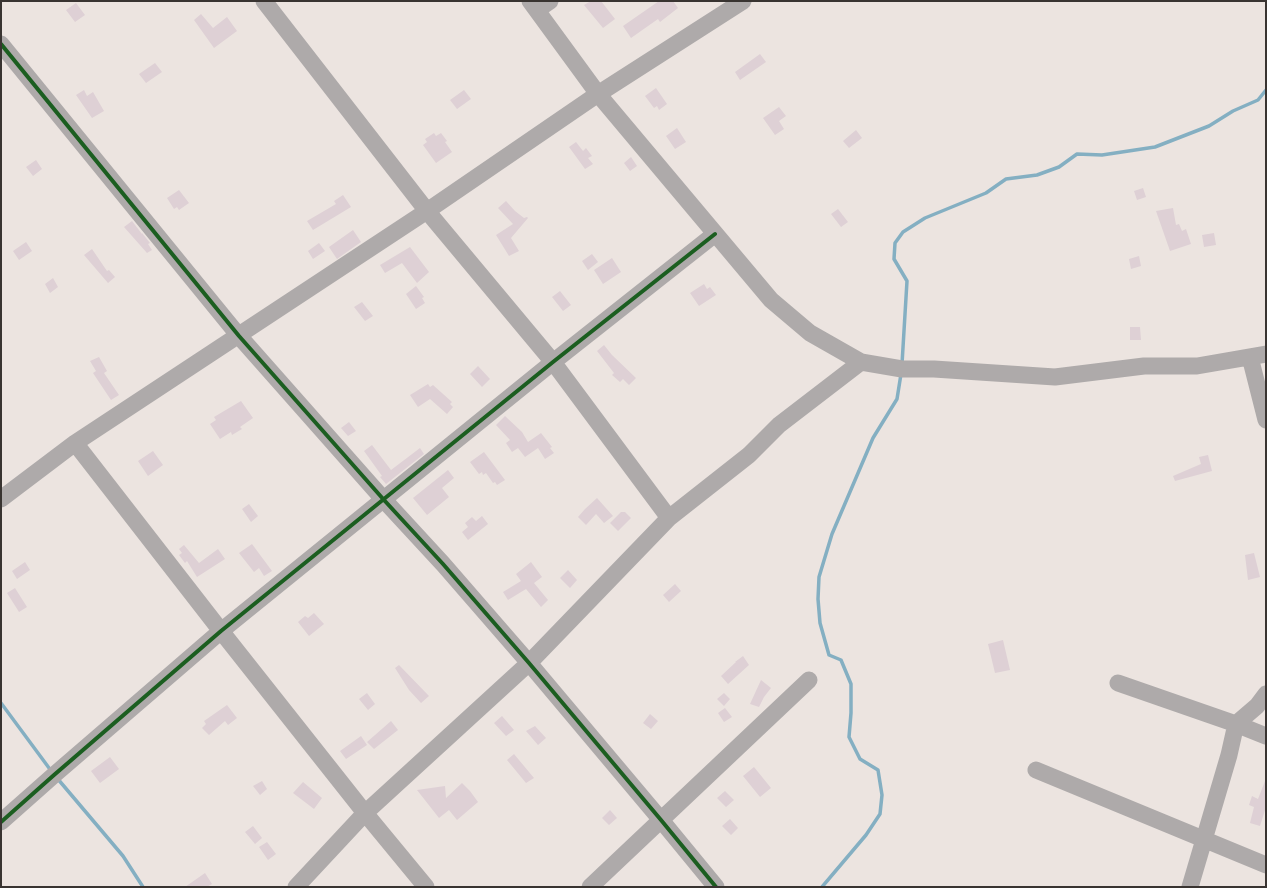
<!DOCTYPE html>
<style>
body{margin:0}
#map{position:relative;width:1267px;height:888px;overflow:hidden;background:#ece4e0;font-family:"Work Sans",sans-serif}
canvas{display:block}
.frame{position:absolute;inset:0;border:2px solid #393431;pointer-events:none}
</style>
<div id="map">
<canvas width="1267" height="888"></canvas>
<div class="frame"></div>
</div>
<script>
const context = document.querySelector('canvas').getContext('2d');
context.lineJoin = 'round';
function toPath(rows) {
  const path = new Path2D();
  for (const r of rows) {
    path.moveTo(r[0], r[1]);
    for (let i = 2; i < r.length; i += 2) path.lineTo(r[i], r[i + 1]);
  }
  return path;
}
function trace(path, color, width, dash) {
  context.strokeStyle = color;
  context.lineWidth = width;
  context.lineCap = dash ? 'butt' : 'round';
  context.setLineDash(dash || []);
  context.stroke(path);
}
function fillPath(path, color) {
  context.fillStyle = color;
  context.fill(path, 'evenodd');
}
trace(toPath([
 [902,364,907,281,894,259,895,243,903,232,925,218,986,193,1006,179,1037,175,1059,167,1077,154,1102,155,1155,147,1209,126,1233,111,1258,100,1266,90],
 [1,703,52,772],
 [57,778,123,856,143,887],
 [822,887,866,835,880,814,882,795,878,770,860,759,849,737,851,713,851,684,841,660,829,655,820,623,818,599,819,577,832,534,873,438,897,399,901,374]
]), '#84afc2', 3.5);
fillPath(toPath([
 [591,1,601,1,615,19,603,28,584,5],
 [659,1,673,1,678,8,660,22,658,19,631,38,623,26],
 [76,3,85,15,75,22,66,10],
 [201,14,213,28,227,17,237,31,214,48,194,20],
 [760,54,766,62,740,80,735,72],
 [155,63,162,72,146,83,139,74],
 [656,88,667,104,659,110,657,106,654,108,645,96],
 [84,90,87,96,93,92,104,111,92,118,76,95],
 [464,90,471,99,457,109,450,100],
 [779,107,786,116,779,121,784,129,775,135,763,118],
 [677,128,686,142,675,149,666,136],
 [856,130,862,138,849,148,843,141],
 [434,133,436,136,441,133,447,141,445,142,452,152,436,163,423,145,427,142,425,139],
 [576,142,583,151,586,148,592,156,588,158,593,164,585,169,569,147],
 [631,157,637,166,630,171,624,163],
 [36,160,42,169,33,176,26,167],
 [1143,188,1146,197,1137,200,1134,191],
 [179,190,189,203,179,210,177,207,174,209,167,198],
 [343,195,351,207,313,230,307,221,336,204,334,201],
 [506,201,515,211,524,218,527,217,528,218,511,238,519,251,509,256,496,235,513,224,498,208],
 [1173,208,1176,225,1179,224,1182,231,1186,229,1191,244,1170,251,1156,211],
 [838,209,848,222,841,227,831,214],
 [132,221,142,234,142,233,150,243,148,244,152,250,147,253,124,227],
 [353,230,361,242,337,259,329,247],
 [1214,233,1216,245,1204,247,1202,235],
 [26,242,32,251,19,260,13,251],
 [319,243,325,251,313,259,308,251],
 [410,247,429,272,417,283,402,263,385,273,380,265],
 [92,249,107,271,109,270,115,277,108,283,84,255],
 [592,254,598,262,588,270,582,261],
 [1139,256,1141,266,1131,269,1129,259],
 [612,258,621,272,603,284,594,270],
 [53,278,58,287,50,293,45,284],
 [704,284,707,289,710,287,716,295,699,306,690,293],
 [416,286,424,297,422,298,425,303,416,309,406,294],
 [560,291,571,305,563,311,552,297],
 [362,302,373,316,365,321,354,307],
 [1130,327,1140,327,1141,340,1130,340],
 [604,345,612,355,636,378,629,385,623,379,620,382,612,375,614,373,597,351],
 [99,357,107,371,104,373,119,395,111,400,93,373,96,371,90,361],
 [478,366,490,379,482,387,470,374],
 [428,384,430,387,433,385,452,402,450,404,453,407,447,414,430,399,418,407,410,395],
 [241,401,253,418,240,427,242,429,232,435,231,432,220,439,210,424,216,420,214,417],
 [505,416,522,432,528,442,541,433,552,447,550,448,554,453,545,459,538,448,525,457,518,448,512,452,506,443,510,440,496,425],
 [349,422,356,431,348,436,341,428],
 [372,445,391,470,420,448,424,454,386,484,380,477,382,476,364,451],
 [153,451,163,465,148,476,138,461],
 [484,452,505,480,497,485,495,482,493,483,486,473,483,475,482,472,479,474,470,462],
 [1208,455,1212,471,1175,481,1173,476,1201,464,1199,457],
 [448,470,454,478,442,488,449,497,427,515,413,498],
 [597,498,613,516,604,523,596,514,586,525,578,517,585,509],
 [249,504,258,516,251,522,242,509],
 [621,512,625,512,631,518,618,531,610,523],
 [482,516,488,524,468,540,462,532,468,527,465,523,472,517,476,521],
 [252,544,272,571,264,576,259,568,254,572,239,553],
 [184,545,199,563,218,549,225,559,197,577,187,561,185,563,179,555,182,553,179,549],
 [1254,553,1260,577,1248,580,1245,555],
 [25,562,30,570,17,579,12,571],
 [531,562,542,577,534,583,548,600,541,607,526,589,508,600,503,592,521,581,516,574],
 [568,570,577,580,570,588,560,578],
 [675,584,681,591,669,602,663,595],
 [15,588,27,607,19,612,7,593],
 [314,613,324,624,309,636,298,622,305,616,308,618],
 [1003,640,1010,670,995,673,988,644],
 [743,656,749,665,728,684,721,676,736,662,735,662],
 [399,665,429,696,421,703,409,690,395,668],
 [761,680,771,688,764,697,759,707,750,704],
 [367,693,375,704,368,710,359,699],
 [724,693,730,699,724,706,717,699],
 [227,705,237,718,228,725,225,721,209,735,202,728,206,724,204,721],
 [725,708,732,717,724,722,718,713],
 [650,714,658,721,651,729,643,723],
 [502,716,514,730,506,736,494,723],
 [391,721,398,730,374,749,367,742],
 [535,726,546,738,538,745,526,731],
 [361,736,367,745,346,759,340,751],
 [514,754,534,778,526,783,507,760],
 [110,757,119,769,100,783,91,771],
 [754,767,771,788,760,797,743,776],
 [262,781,267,789,260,795,253,786],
 [1265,781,1266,781,1266,807,1260,826,1250,823,1254,807,1249,805,1252,796,1258,799],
 [303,782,322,798,314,809,293,793],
 [462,783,470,791,478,802,457,820,449,810,439,818,417,790,445,786,446,798],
 [725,791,734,800,726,807,717,798],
 [610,810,617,818,609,825,602,818],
 [730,819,738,828,731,835,722,826],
 [253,826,262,838,255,844,245,832],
 [267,842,276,854,268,860,259,847],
 [205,873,212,884,207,887,185,887]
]), '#ded0d5');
trace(toPath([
 [264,1,427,211,553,362,669,518],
 [530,1,598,94,771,300,810,333,861,362,902,369,934,369,1055,377,1144,366,1197,366,1266,354],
 [537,10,550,1],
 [1,44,239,336,384,500,443,564,529,663,661,820,716,887],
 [1250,357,1266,420],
 [75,443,221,631,365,813,426,887],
 [1,499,75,443,427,211,598,94,743,1],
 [1118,683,1236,724,1266,736],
 [1036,770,1266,865],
 [1,822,54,775,221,631,553,362,715,234],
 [296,887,365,813,529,663,669,518,749,455,779,425,861,362],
 [590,887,809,680],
 [1190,887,1229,755,1236,724,1257,706,1266,694]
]), '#aeaaaa', 17);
trace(toPath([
 [1,44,239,336,384,500,443,564,529,663,661,820,716,887],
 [1,822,54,775,221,631,553,362,715,234]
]), '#1b5e20', 4);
</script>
